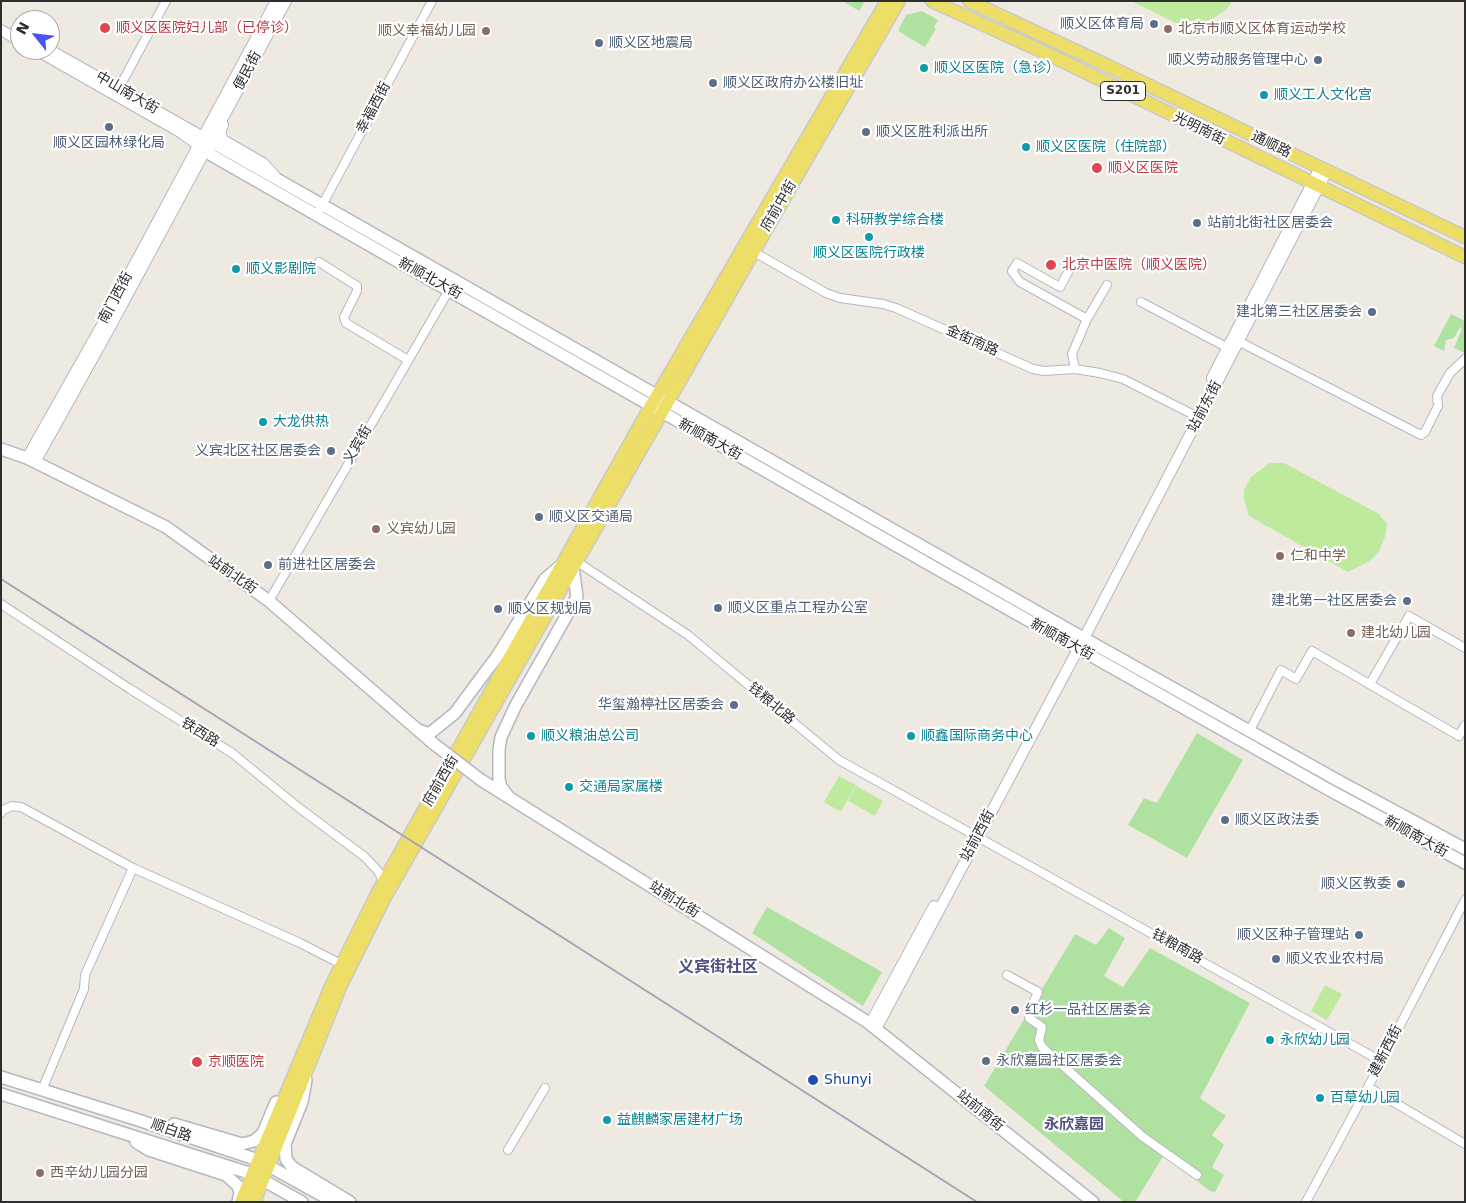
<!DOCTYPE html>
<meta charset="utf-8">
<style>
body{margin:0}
#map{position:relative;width:1466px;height:1203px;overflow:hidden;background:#eeeae1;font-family:"DejaVu Sans",sans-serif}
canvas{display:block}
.frame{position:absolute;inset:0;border:2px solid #2e2e2e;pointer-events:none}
.north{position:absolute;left:10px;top:10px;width:50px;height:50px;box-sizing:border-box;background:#fff;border:1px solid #ababab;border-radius:50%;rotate:299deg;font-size:14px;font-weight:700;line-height:20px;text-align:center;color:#2e2e2e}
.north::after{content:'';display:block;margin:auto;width:18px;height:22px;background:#4954f4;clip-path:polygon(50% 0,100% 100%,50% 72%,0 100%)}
</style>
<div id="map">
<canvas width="1466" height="1203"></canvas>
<div class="frame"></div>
<div class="north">N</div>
</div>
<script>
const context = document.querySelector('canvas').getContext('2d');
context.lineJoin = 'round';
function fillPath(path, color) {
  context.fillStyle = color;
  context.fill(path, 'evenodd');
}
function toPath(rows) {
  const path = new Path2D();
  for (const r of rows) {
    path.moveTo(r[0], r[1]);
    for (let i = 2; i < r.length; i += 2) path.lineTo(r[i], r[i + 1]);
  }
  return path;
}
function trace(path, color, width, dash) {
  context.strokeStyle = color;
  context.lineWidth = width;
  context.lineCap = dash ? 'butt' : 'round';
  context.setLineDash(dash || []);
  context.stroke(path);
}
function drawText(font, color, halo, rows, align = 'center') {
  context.font = font + ' "DejaVu Sans","Noto Sans SC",sans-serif';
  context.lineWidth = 4.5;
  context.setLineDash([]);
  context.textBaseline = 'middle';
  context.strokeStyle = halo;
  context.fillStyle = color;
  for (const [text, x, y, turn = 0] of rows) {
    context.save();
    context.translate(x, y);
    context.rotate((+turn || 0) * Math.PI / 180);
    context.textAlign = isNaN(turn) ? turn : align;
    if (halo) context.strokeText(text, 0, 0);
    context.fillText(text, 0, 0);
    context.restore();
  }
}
fillPath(toPath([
 [843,1,865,1,859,11],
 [922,11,938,20,934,27,936,29,925,47,898,31,906,15],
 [1451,314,1465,321,1465,353,1454,348,1462,329,1460,327,1454,338,1446,340,1444,351,1434,346],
 [1197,733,1243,760,1187,858,1128,825,1144,798,1157,803],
 [767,907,882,972,863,1006,752,933],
 [1109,928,1125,938,1104,976,1123,987,1150,948,1250,1003,1200,1098,1226,1116,1212,1135,1224,1145,1212,1167,1224,1175,1215,1192,1210,1191,1164,1155,1135,1202,1124,1202,984,1086,1075,934,1096,945]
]), '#afe2a1');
fillPath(toPath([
 [1131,1,1232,1,1227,9,1214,18,1198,25,1178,24],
 [1270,463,1284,463,1379,514,1387,524,1385,537,1379,551,1371,560,1348,572,1249,516,1244,500,1244,490,1251,477],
 [839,776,856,785,841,812,824,802],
 [856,786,883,801,875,816,848,801],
 [1325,985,1342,994,1327,1020,1311,1011]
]), '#bfe99d');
const minor = toPath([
 [119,88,166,1],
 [320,209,432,1],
 [754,252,826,293,840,298,883,304,896,308,1033,369,1044,371,1075,369,1100,373,1123,379,1194,415],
 [319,262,357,286,357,291,344,317,346,323,408,360],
 [1068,272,1060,287,1017,263,1012,271,1020,282,1087,319],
 [1141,302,1228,348],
 [1234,339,1421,435,1425,432,1438,406,1437,396,1450,373,1465,359],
 [1075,369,1072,354,1087,319,1107,285],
 [576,561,688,635,839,760,1381,1061],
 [269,601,449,290],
 [1,604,130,689,232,753,298,807,365,857,378,871,384,882],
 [1370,684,1409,616,1465,648],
 [1250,730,1281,670,1296,679,1312,651,1459,736,1465,725],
 [1,813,3,810,12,806,21,807,133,868],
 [1007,975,1038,992,1029,1012,1029,1018,1042,1027,1039,1040,1042,1047,1143,1137,1197,1175],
 [1368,1087,1465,1144],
 [42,1090,84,989,85,975,133,868,300,943,341,964],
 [508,1150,545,1088],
 [1306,1202,1368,1087,1465,900]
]);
const tertiary = toPath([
 [1,30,20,41],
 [36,50,180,132,198,145],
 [50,50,203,137],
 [223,125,220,133,223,140,263,163,275,176],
 [1212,378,1320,168],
 [27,458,102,325,276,1],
 [35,462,109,329,286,1],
 [870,1024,934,906],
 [876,1029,1093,621,1327,171]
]);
const secondary = toPath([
 [203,137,1071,631,1337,780,1465,849],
 [198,145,213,156,946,574,1331,791,1465,863],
 [1,449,27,458,166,527,269,601,434,744],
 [419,730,429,734,455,713,498,655,545,579,559,567],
 [481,780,866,1021,1093,1202],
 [508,796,501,787,499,779,499,750,501,737,516,705,577,597,573,567],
 [1,1077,135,1119,258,1160,334,1202],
 [306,1080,302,1102,285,1144,286,1159,292,1167,350,1202],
 [1,1094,252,1174,302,1202],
 [174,1124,242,1144,254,1141,263,1133,276,1102],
 [136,1142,149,1150,226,1175,238,1186,240,1192,238,1202]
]);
const primary = toPath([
 [932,1,1052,56,1465,257],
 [969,1,1104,64,1465,237],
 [241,1202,332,984,377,894,651,406,887,1],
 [254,1202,340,987,385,897,810,153,899,1]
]);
trace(minor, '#b5b6c0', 10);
trace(tertiary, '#b5b6c0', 12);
trace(secondary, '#b5b6c0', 14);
trace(primary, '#c9c9c9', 15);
trace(minor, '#fff', 8);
trace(tertiary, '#fff', 10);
trace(secondary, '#fff', 11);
trace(primary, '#edde68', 12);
trace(toPath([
 [1,579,977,1202]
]), '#a4a4b7', 2);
const secondaryBridge = toPath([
 [434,744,481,780]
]);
trace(secondaryBridge, '#b5b6c0', 14, []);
trace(secondaryBridge, '#fff', 11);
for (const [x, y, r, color] of [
 [1154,24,5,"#5c6f8a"],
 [105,28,6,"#e0444e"],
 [1168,29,5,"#8d6e63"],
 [486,31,5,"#8d6e63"],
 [599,43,5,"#5c6f8a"],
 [1318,60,5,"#5c6f8a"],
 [924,68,5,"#0f9aa8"],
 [713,83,5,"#5c6f8a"],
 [1264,95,5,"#0f9aa8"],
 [109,127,5,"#5c6f8a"],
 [866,132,5,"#5c6f8a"],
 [1026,147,5,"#0f9aa8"],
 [1097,168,6,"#e0444e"],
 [836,220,5,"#0f9aa8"],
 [1197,223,5,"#5c6f8a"],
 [869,237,5,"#0f9aa8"],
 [1051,265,6,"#e0444e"],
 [236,269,5,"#0f9aa8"],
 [1372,312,5,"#5c6f8a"],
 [263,422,5,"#0f9aa8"],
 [331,451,5,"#5c6f8a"],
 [539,517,5,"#5c6f8a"],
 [376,529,5,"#8d6e63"],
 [1280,556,5,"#8d6e63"],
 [268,565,5,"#5c6f8a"],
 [1407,601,5,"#5c6f8a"],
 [718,608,5,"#5c6f8a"],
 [498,609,5,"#5c6f8a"],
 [1351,633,5,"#8d6e63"],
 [734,705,5,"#5c6f8a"],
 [531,736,5,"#0f9aa8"],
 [911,736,5,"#0f9aa8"],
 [569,787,5,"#0f9aa8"],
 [1225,820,5,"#5c6f8a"],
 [1401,884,5,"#5c6f8a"],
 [1359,935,5,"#5c6f8a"],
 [1276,959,5,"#5c6f8a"],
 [1015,1010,5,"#5c6f8a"],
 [1270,1040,5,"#0f9aa8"],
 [986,1061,5,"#5c6f8a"],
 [197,1062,6,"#e0444e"],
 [813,1080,6,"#1a4fb4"],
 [1320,1098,5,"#0f9aa8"],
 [607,1120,5,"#0f9aa8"],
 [40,1173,5,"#8d6e63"]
]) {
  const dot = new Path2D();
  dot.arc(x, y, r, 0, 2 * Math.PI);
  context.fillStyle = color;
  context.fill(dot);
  trace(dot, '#fff', 2);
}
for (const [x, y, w] of [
 [1123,91,45]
]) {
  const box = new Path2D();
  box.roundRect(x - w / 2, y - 9.5, w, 19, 4);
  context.fillStyle = '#fff';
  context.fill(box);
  trace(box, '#2e2e2e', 1);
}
drawText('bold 12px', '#2e2e2e', null, [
 ["S201",1123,91]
]);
drawText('14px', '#4e5e75', '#fff', [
 ["顺义区体育局",1144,24,"right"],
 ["顺义区地震局",609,43],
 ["顺义劳动服务管理中心",1308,60,"right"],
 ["顺义区政府办公楼旧址",723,83],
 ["顺义区胜利派出所",876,132],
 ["顺义区园林绿化局",109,143,"center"],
 ["站前北街社区居委会",1207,223],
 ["建北第三社区居委会",1362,312,"right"],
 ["义宾北区社区居委会",321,451,"right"],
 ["顺义区交通局",549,517],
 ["前进社区居委会",278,565],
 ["建北第一社区居委会",1397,601,"right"],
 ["顺义区重点工程办公室",728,608],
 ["顺义区规划局",508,609],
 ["华玺瀚楟社区居委会",724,705,"right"],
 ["顺义区政法委",1235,820],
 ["顺义区教委",1391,884,"right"],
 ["顺义区种子管理站",1349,935,"right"],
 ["顺义农业农村局",1286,959],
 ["红杉一品社区居委会",1025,1010],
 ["永欣嘉园社区居委会",996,1061]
], 'left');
drawText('14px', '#be3a42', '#fff', [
 ["顺义区医院妇儿部（已停诊）",116,28],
 ["顺义区医院",1108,168],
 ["北京中医院（顺义医院）",1062,265],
 ["京顺医院",208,1062]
], 'left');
drawText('14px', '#785e54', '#fff', [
 ["北京市顺义区体育运动学校",1178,29],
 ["顺义幸福幼儿园",476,31,"right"],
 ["义宾幼儿园",386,529],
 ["仁和中学",1290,556],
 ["建北幼儿园",1361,633],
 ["西辛幼儿园分园",50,1173]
], 'left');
drawText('14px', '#0d838f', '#fff', [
 ["顺义区医院（急诊）",934,68],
 ["顺义工人文化宫",1274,95],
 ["顺义区医院（住院部）",1036,147],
 ["科研教学综合楼",846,220],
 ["顺义区医院行政楼",869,253,"center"],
 ["顺义影剧院",246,269],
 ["大龙供热",273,422],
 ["顺义粮油总公司",541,736],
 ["顺鑫国际商务中心",921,736],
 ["交通局家属楼",579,787],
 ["永欣幼儿园",1280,1040],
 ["百草幼儿园",1330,1098],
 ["益麒麟家居建材广场",617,1120]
], 'left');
drawText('14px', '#2e2e2e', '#fff', [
 ["便民街",248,71,-62],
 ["中山南大街",127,93,30],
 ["幸福西街",374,108,-62],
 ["光明南街",1199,129,26],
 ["通顺路",1271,145,26],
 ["府前中街",779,206,-60],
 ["新顺北大街",430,279,29],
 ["南门西街",116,298,-62],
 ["金街南路",972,341,24],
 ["站前东街",1205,407,-62],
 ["新顺南大街",710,440,29],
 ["义宾街",358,445,-60],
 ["站前北街",232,575,35],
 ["新顺南大街",1062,640,29],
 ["钱粮北路",771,704,40],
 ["铁西路",200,733,32],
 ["府前西街",441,781,-60],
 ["站前西街",978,836,-62],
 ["新顺南大街",1416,837,29],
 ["站前北街",674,900,32],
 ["钱粮南路",1177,947,29],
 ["建新西街",1386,1051,-63],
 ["站前南街",980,1111,39],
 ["顺白路",171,1131,19]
]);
drawText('14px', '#164399', '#fff', [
 ["Shunyi",824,1080]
], 'left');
drawText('bold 15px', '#4f527e', '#fff', [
 ["永欣嘉园",1074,1125]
]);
drawText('bold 16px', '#4f527e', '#fff', [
 ["义宾街社区",718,968]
]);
</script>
